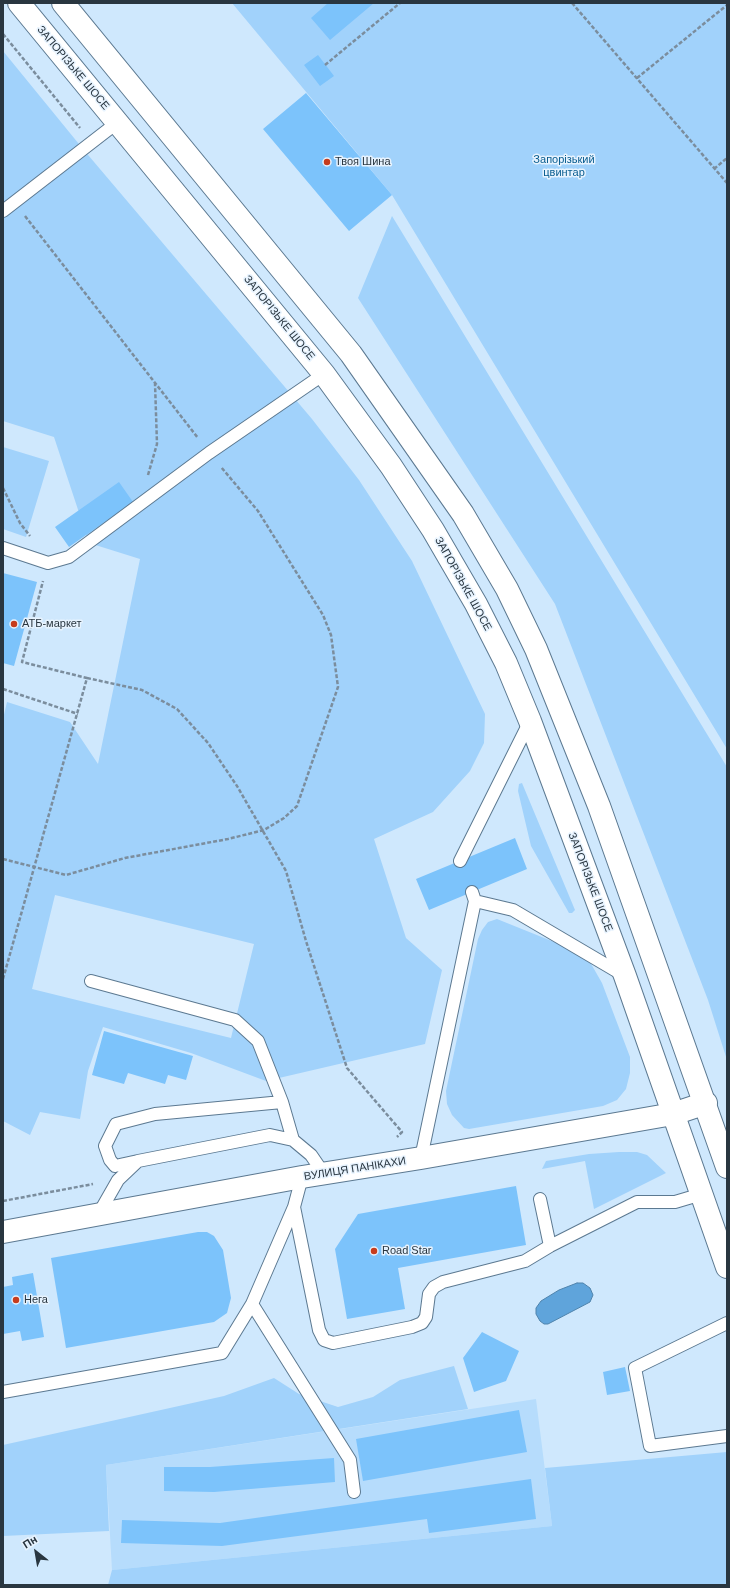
<!DOCTYPE html>
<meta charset="utf-8">
<style>
body{margin:0}
#map{position:relative;width:730px;height:1588px;overflow:hidden;background:#cfe8fd;font-family:Helvetica,sans-serif}
canvas{display:block}
.frame{position:absolute;inset:0;border:4px solid #293640;pointer-events:none}
.north{position:absolute;left:16px;top:1532px;width:40px;height:40px;-webkit-text-stroke:3px #e7f3fe;paint-order:stroke;rotate:329deg;font-size:11px;font-weight:700;line-height:16px;text-align:center;color:#293640}
.north::after{content:'';display:block;margin:auto;width:14px;height:18px;background:#293640;clip-path:polygon(50% 0,100% 100%,50% 72%,0 100%)}
</style>
<div id="map">
<canvas width="730" height="1588"></canvas>
<div class="frame"></div>
<div class="north">Пн</div>
</div>
<script>
const context = document.querySelector('canvas').getContext('2d');
context.lineJoin = 'round';
function fillPath(path, color) {
  context.fillStyle = color;
  context.fill(path, 'evenodd');
}
function toPath(rows) {
  const path = new Path2D();
  for (const r of rows) {
    path.moveTo(r[0], r[1]);
    for (let i = 2; i < r.length; i += 2) path.lineTo(r[i], r[i + 1]);
  }
  return path;
}
function trace(path, color, width, dash) {
  context.strokeStyle = color;
  context.lineWidth = width;
  context.lineCap = dash ? 'butt' : 'round';
  context.setLineDash(dash || []);
  context.stroke(path);
}
function drawText(font, color, halo, rows, align = 'center') {
  context.font = font + ' Helvetica,sans-serif';
  context.lineWidth = 3;
  context.setLineDash([]);
  context.textBaseline = 'middle';
  context.strokeStyle = halo;
  context.fillStyle = color;
  for (const [text, x, y, turn = 0] of rows) {
    context.save();
    context.translate(x, y);
    context.rotate((+turn || 0) * Math.PI / 180);
    context.textAlign = isNaN(turn) ? turn : align;
    if (halo) context.strokeText(text, 0, 0);
    context.fillText(text, 0, 0);
    context.restore();
  }
}
fillPath(toPath([
 [536,1399,552,1526,112,1570,106,1465]
]), '#b6dcfc');
fillPath(toPath([
 [232,3,727,3,727,749,392,195],
 [3,51,83,149,312,419,359,480,412,561,485,714,484,743,470,771,433,812,374,839,406,938,442,970,425,1044,266,1081,191,1053,103,1027,88,1071,80,1119,40,1112,30,1135,3,1121,3,719,7,702,70,722,98,764,140,559,89,543,54,437,3,421],
 [55,895,254,944,231,1038,32,989],
 [392,216,727,767,727,1060,708,1000,555,604,358,298],
 [3,447,49,461,26,537,3,529],
 [522,783,575,910,572,913,569,913,531,846,518,791,519,784],
 [497,919,579,952,590,962,602,983,630,1057,630,1073,626,1089,617,1100,603,1106,469,1129,464,1128,452,1115,447,1104,446,1091,478,939,482,930,488,922],
 [619,1152,637,1152,647,1155,666,1173,594,1209,585,1161,542,1169,546,1161,589,1154],
 [454,1366,468,1409,106,1465,109,1531,3,1536,3,1445,224,1396,274,1378,299,1394,338,1407,373,1397,400,1380],
 [727,1452,727,1585,108,1585,112,1570,552,1526,545,1468]
]), '#a1d2fb');
const water = toPath([
 [577,1283,583,1283,590,1288,593,1295,590,1302,548,1324,544,1324,540,1321,536,1314,536,1308,541,1301,559,1290,577,1283]
]);
fillPath(water, '#5fa4db');
trace(water, '#4f83ac', 1);
fillPath(toPath([
 [328,3,374,3,330,40,311,18],
 [318,55,334,76,320,86,304,65],
 [306,93,392,195,349,231,263,129],
 [119,482,133,502,69,547,55,527],
 [3,573,37,582,14,666,3,663],
 [515,838,527,869,429,910,416,879],
 [104,1031,193,1056,186,1080,168,1075,165,1084,128,1073,124,1084,92,1075],
 [516,1186,526,1245,398,1268,405,1309,347,1319,335,1249,358,1214],
 [198,1232,207,1232,214,1236,223,1250,231,1298,227,1313,214,1322,66,1348,51,1258],
 [33,1273,44,1337,22,1341,20,1331,3,1334,3,1287,13,1285,12,1277],
 [482,1332,519,1351,506,1381,474,1392,463,1358],
 [625,1367,630,1391,607,1395,603,1372],
 [519,1410,527,1452,363,1481,356,1439],
 [334,1458,335,1482,214,1492,164,1491,164,1467,210,1467],
 [531,1479,536,1519,429,1533,427,1519,222,1546,121,1543,122,1520,220,1523]
]), '#7cc3fb');
const lane = toPath([
 [3,211,118,122],
 [3,548,48,563,69,557,209,453,324,374],
 [460,861,530,721],
 [475,901,513,910,625,976],
 [91,981,235,1020,258,1041,282,1102,155,1114,116,1124,105,1146,110,1160,115,1166,138,1161],
 [282,1102,293,1140],
 [421,1158,475,901,472,892],
 [540,1199,550,1246],
 [294,1207,319,1330,324,1340,333,1343,412,1327,422,1323,426,1317,429,1294,434,1287,443,1282,525,1261,550,1246,637,1202,675,1202,702,1194],
 [98,1215,118,1180,138,1161,270,1135,293,1140,311,1155,324,1174],
 [252,1304,350,1460,354,1492],
 [727,1323,635,1368,650,1446,727,1436],
 [3,1392,222,1353,252,1304,294,1207,302,1177]
]);
const secondary = toPath([
 [3,1232,302,1177,421,1158,673,1114,706,1103]
]);
const primary = toPath([
 [19,3,324,374,391,466,433,530,476,604,506,663,530,721,625,976,727,1267],
 [63,3,351,354,463,514,507,589,536,649,599,806,727,1167]
]);
trace(lane, '#5c7991', 14);
trace(secondary, '#5c7991', 24);
trace(primary, '#5c7991', 24);
trace(toPath([
 [572,3,727,183],
 [3,34,80,128],
 [325,65,400,3],
 [637,78,727,5],
 [714,169,727,158],
 [25,216,198,438],
 [148,475,157,444,155,383],
 [3,488,20,523,30,536],
 [87,678,142,690,177,709,208,743,237,786,286,871,306,941,347,1068,402,1132,397,1137],
 [3,689,78,714],
 [3,859,66,875,125,858,228,839,264,830,284,818,297,806,338,687,331,635,323,615,258,511,221,467],
 [3,979,87,678,22,662,43,581],
 [3,1201,93,1184]
]), '#7b8d9d', 2.5, [4, 2]);
trace(lane, '#fff', 12);
trace(secondary, '#fff', 22);
trace(primary, '#fff', 22);
for (const [x, y, r, color] of [
 [327,162,4,"#c63c1d"],
 [14,624,4,"#c63c1d"],
 [374,1251,4,"#c63c1d"],
 [16,1300,4,"#c63c1d"]
]) {
  const dot = new Path2D();
  dot.arc(x, y, r, 0, 2 * Math.PI);
  context.fillStyle = color;
  context.fill(dot);
  trace(dot, '#e7f3fe', 1.5);
}
drawText('11px', '#293640', '#e7f3fe', [
 ["ЗАПОРІЗЬКЕ ШОСЕ",73,68,50],
 ["ЗАПОРІЗЬКЕ ШОСЕ",279,318,51],
 ["ЗАПОРІЗЬКЕ ШОСЕ",463,584,61],
 ["ЗАПОРІЗЬКЕ ШОСЕ",590,882,69],
 ["ВУЛИЦЯ ПАНІКАХИ",355,1169,-9]
]);
drawText('11px', '#075c8f', '#e7f3fe', [
 ["Запорізький",564,160],
 ["цвинтар",564,173]
]);
drawText('11px', '#293640', '#e7f3fe', [
 ["Твоя Шина",335,162],
 ["АТБ-маркет",22,624],
 ["Road Star",382,1251],
 ["Нега",24,1300]
], 'left');
</script>
